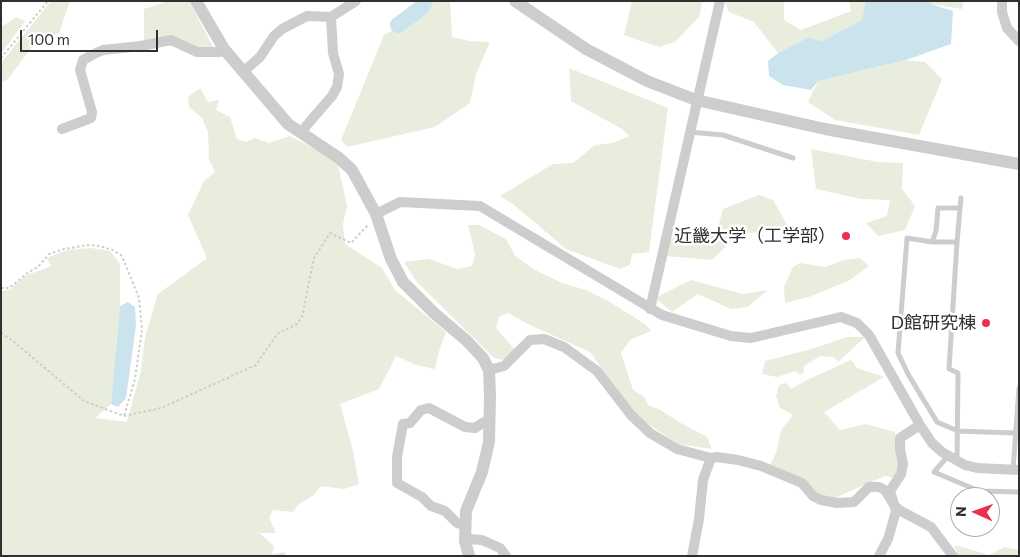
<!DOCTYPE html>
<meta charset="utf-8">
<style>
body{margin:0}
#map{position:relative;width:1020px;height:557px;overflow:hidden;background:#fff;font-family:Commissioner,sans-serif}
canvas{display:block}
.frame{position:absolute;inset:0;border:2px solid #303030;pointer-events:none}
.north{position:absolute;left:950px;top:487px;width:50px;height:50px;box-sizing:border-box;background:#fff;border:1px solid #acacac;border-radius:50%;rotate:272deg;font-size:14px;font-weight:700;line-height:20px;text-align:center;color:#303030}
.north::after{content:'';display:block;margin:auto;width:18px;height:22px;background:#ea304d;clip-path:polygon(50% 0,100% 100%,50% 72%,0 100%)}
.scale{position:absolute;left:20px;top:30px;width:138px;height:22px;box-sizing:border-box;border:2px solid #303030;border-top:0;padding-left:6px;font-size:15px;line-height:18px;white-space:nowrap;color:#303030;-webkit-text-stroke:4px #fff;paint-order:stroke}
</style>
<div id="map">
<canvas width="1020" height="557"></canvas>
<div class="frame"></div>
<div class="north">N</div>
<div class="scale">100 m</div>
</div>
<script>
const context = document.querySelector('canvas').getContext('2d');
context.lineJoin = 'round';
function fillPath(path, color) {
  context.fillStyle = color;
  context.fill(path, 'evenodd');
}
function toPath(rows) {
  const path = new Path2D();
  for (const r of rows) {
    path.moveTo(r[0], r[1]);
    for (let i = 2; i < r.length; i += 2) path.lineTo(r[i], r[i + 1]);
  }
  return path;
}
function trace(path, color, width, dash) {
  context.strokeStyle = color;
  context.lineWidth = width;
  context.lineCap = dash ? 'butt' : 'round';
  context.setLineDash(dash || []);
  context.stroke(path);
}
function drawText(font, color, halo, rows, align = 'center') {
  context.font = font + ' Commissioner,"Noto Sans JP",sans-serif';
  context.lineWidth = 5;
  context.setLineDash([]);
  context.textBaseline = 'middle';
  context.strokeStyle = halo;
  context.fillStyle = color;
  for (const [text, x, y, turn = 0] of rows) {
    context.save();
    context.translate(x, y);
    context.rotate((+turn || 0) * Math.PI / 180);
    context.textAlign = isNaN(turn) ? turn : align;
    if (halo) context.strokeText(text, 0, 0);
    context.fillText(text, 0, 0);
    context.restore();
  }
}
fillPath(toPath([
 [51,1,70,1,59,33,31,48,8,79,1,83,1,63],
 [168,1,189,1,213,47,144,45,144,9],
 [429,1,450,1,452,37,469,41,490,42,476,74,470,103,435,127,347,147,341,140,384,35,398,28,424,10],
 [632,1,702,1,700,16,675,42,659,47,624,35],
 [784,1,784,20,801,30,851,11,849,1,866,1,867,4,862,20,822,41,809,37,778,53,754,22,729,12,725,2],
 [929,1,964,1,962,9,931,4],
 [17,17,25,21,1,54,1,27],
 [906,60,925,62,942,79,919,135,835,120,808,102,818,81],
 [569,68,668,108,649,252,632,254,630,265,620,269,566,249,514,205,500,196,553,164,573,163,595,145,613,143,629,136,622,129,571,101],
 [200,88,208,102,219,100,216,110,230,117,237,139,246,142,255,138,269,143,290,136,321,152,338,165,347,206,343,224,345,244,382,268,395,290,446,332,439,351,435,369,416,365,396,356,379,389,340,404,353,451,359,484,344,489,321,486,314,495,299,504,293,512,273,510,269,518,276,533,259,533,274,546,272,554,285,552,286,556,1,556,1,291,9,290,25,276,51,266,47,258,67,250,91,248,110,251,120,264,120,306,111,404,95,418,127,422,141,370,145,337,158,294,207,258,188,215,204,181,215,172,209,159,208,132,202,118,189,107,188,97],
 [811,149,878,162,903,163,902,189,915,206,905,230,878,236,866,223,887,216,890,200,861,199,816,189],
 [759,195,773,200,787,225,766,232,747,233,732,241,712,260,666,256,668,241,688,230,717,232,723,209],
 [468,225,479,225,506,239,515,256,535,270,562,283,586,290,608,301,645,324,651,331,630,340,621,353,633,390,644,397,649,406,659,409,679,422,707,437,712,449,678,444,635,415,590,352,530,325,508,313,499,317,496,328,515,350,505,360,494,358,416,281,404,262,429,259,457,269,472,266,475,254],
 [860,258,869,266,850,280,809,297,785,303,784,287,793,267,800,263,825,267,844,260],
 [691,280,743,294,768,290,747,307,731,309,698,294,672,312,655,298],
 [847,337,865,337,838,362,834,357,820,356,804,366,804,373,800,375,795,371,777,377,762,374,765,361,812,349],
 [851,360,857,368,884,377,824,412,840,430,866,424,895,432,899,464,898,478,885,476,830,500,769,467,776,453,781,430,793,415,780,408,776,396,779,385,786,383,791,389,807,380],
 [954,546,959,546,989,555,1005,547,1019,550,1019,556,959,556]
]), '#e8edde');
fillPath(toPath([
 [866,1,929,1,931,4,953,11,951,44,906,60,818,81,811,90,783,85,769,76,768,61,778,53,809,37,822,41,862,20],
 [128,302,135,307,136,326,126,398,118,407,111,404,120,306]
]), '#cae3ed');
trace(toPath([
 [398,25,421,8,425,1]
]), '#cae3ed', 16);
trace(toPath([
 [1,58,48,1],
 [1,288,9,288,29,272,38,267,49,254,64,249,88,245,99,246,113,250,122,256,139,298,142,329,135,379,124,416],
 [1,333,13,341,84,401,124,416,161,408,256,365,277,334,297,324,302,317,314,258,330,233,351,243,369,224]
]), '#cdcdcd', 2, [2.5, 2.5]);
trace(toPath([
 [690,132,723,135,793,158],
 [932,242,936,231,938,208,960,208],
 [957,242,932,242,907,238,898,353,908,374,937,422,958,431,1015,433],
 [948,456,934,472,979,491,1019,492],
 [957,461,958,373,949,369,957,242,961,198],
 [1013,470,1019,388]
]), '#cdcdcd', 5);
trace(toPath([
 [1002,1,1002,12,1007,28,1019,41],
 [243,72,260,57,274,36,282,29,307,16,331,17,356,1],
 [62,129,91,118,92,112,80,70,83,60,94,54,103,50,141,46,171,40,197,52,220,52,224,49],
 [302,134,306,126,332,96,337,87,339,74,333,53,331,17],
 [376,214,400,202,480,206,662,315,731,336,751,338,841,317,857,323,869,335,920,425,932,443,942,452,965,465,977,468,1019,470],
 [650,309,720,1],
 [489,370,504,366,530,340,544,339,564,347,597,371,631,415,650,433,677,449,711,458,717,457,738,460,761,466,802,483,813,496,821,500,837,503,854,502,869,487,879,487,885,490,894,505,899,510,931,527,953,556],
 [464,525,457,523,445,511,431,506,422,497,397,483,397,457,403,424,410,423,421,410,429,408,465,427,475,428,484,422,490,422],
 [465,541,470,539,482,540,500,548,506,556],
 [692,556,699,519,703,480,711,458],
 [879,556,888,539,896,511,890,491,901,474,903,464,900,449,900,438,920,425]
]), '#cdcdcd', 10);
trace(toPath([
 [196,1,224,49,288,124,339,158,352,170,376,214,391,259,403,282,434,313,467,341,483,358,489,370,490,394,489,442,482,472,466,511,465,541,469,556],
 [515,1,586,49,647,81,696,100,825,129,1019,164]
]), '#cdcdcd', 12);
for (const [x, y, r, color] of [
 [846,236,5,"#ea304d"],
 [986,323,5,"#ea304d"]
]) {
  const dot = new Path2D();
  dot.arc(x, y, r, 0, 2 * Math.PI);
  context.fillStyle = color;
  context.fill(dot);
  trace(dot, '#fff', 2);
}
drawText('18px', '#303030', '#fff', [
 ["近畿大学（工学部）",836,236],
 ["D館研究棟",976,323]
], 'right');
</script>
